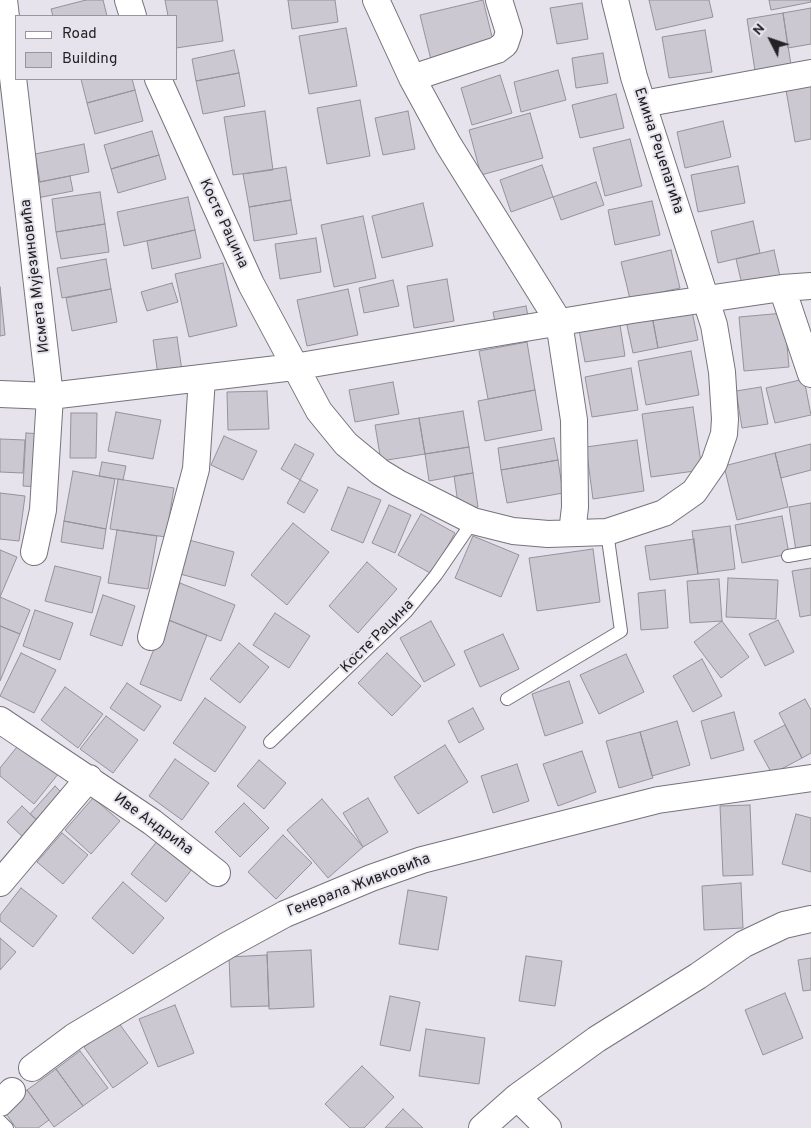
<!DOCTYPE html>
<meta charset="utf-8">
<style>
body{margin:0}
#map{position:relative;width:811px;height:1128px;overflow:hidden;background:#e6e3ed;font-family:Overpass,sans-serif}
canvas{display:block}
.legend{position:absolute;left:15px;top:15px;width:162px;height:65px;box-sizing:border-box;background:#e6e3ed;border:1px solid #98969d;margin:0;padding:6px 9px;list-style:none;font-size:15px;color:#232225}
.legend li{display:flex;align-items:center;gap:10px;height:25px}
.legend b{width:25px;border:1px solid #98969d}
.north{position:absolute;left:746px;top:15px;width:50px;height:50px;-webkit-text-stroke:4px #e6e3ed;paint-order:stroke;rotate:311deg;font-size:14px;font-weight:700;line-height:20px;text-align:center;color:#232225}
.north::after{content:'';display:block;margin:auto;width:18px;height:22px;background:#232225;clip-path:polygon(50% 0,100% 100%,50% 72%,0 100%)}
</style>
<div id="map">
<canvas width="811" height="1128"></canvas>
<ul class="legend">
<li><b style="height:6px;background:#fff"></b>Road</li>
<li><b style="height:14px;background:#cbc8d2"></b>Building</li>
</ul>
<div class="north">N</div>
</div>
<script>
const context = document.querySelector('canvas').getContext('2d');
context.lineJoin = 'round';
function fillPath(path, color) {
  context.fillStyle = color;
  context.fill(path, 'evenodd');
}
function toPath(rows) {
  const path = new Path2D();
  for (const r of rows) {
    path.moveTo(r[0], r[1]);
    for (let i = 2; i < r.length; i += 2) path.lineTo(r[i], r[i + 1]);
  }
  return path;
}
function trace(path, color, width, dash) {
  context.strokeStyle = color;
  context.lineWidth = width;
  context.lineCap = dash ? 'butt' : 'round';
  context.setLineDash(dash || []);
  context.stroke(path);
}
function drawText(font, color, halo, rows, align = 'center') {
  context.font = font + ' Overpass,sans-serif';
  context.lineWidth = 4;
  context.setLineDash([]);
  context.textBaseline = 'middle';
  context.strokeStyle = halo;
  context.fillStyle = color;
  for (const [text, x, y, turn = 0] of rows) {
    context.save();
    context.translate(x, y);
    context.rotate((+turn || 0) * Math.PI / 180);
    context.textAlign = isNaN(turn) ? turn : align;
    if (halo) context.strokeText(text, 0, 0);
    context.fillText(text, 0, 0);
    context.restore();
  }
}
const building = toPath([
 [86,0,103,0,107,16,53,16,51,9,86,0],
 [165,0,217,0,223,41,176,48,176,16,168,16,165,0],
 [288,0,335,0,338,22,292,29,288,0],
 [483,0,495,49,432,64,420,15,483,0],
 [649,0,709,0,713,17,656,30,649,0],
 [769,0,811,0,811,2,771,10,769,0],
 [582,3,588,39,557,44,550,8,582,3],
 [811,8,811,44,788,48,783,13,811,8],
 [783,13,791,65,755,71,747,19,783,13],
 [346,28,357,86,309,94,299,36,346,28],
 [705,30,712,72,669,78,662,37,705,30],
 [234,50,239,73,196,81,192,59,234,50],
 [603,53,608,83,576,88,572,58,603,53],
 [558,70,566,100,521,112,514,82,558,70],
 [239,73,245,106,203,114,196,81,239,73],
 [500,75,512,113,472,125,461,88,500,75],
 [81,79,132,79,135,90,87,103,81,79],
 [811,86,811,139,795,142,786,90,811,86],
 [135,90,143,121,95,134,87,103,135,90],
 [616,94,624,128,580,138,572,105,616,94],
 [360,100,370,156,327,164,317,108,360,100],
 [265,111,273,170,233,175,224,117,265,111],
 [408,111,415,149,383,155,375,118,408,111],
 [530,113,543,158,481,175,469,130,530,113],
 [723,121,731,157,685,168,677,132,723,121],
 [152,131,159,155,111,169,104,145,152,131],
 [630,139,642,186,605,196,593,148,630,139],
 [84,144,89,172,40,182,35,154,84,144],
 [159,155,166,179,118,193,111,169,159,155],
 [542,165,553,197,511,212,500,180,542,165],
 [738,166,745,203,698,212,691,175,738,166],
 [286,167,291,200,249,207,243,174,286,167],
 [70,176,73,191,37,198,34,183,70,176],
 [596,182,604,205,561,220,553,197,596,182],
 [100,192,105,224,56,232,52,199,100,192],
 [188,197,195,230,124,246,117,212,188,197],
 [291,200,297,234,254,241,249,207,291,200],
 [652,201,660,235,615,245,608,210,652,201],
 [423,203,433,246,382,258,372,216,423,203],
 [363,216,376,278,334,287,321,225,363,216],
 [753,221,760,253,718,263,711,231,753,221],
 [105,224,109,252,61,259,56,232,105,224],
 [195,230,201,258,152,269,147,241,195,230],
 [316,238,321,272,280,279,275,244,316,238],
 [671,250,680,288,630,299,621,262,671,250],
 [774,250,781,281,743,289,736,259,774,250],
 [106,259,111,289,62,298,57,268,106,259],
 [223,263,237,326,189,337,175,274,223,263],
 [447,279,454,321,414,328,407,286,447,279],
 [393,280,399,306,364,313,359,288,393,280],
 [172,283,178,302,147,311,141,292,172,283],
 [0,287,5,335,0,336,0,287],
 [111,289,117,322,72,331,66,298,111,289],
 [348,289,358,335,307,346,297,300,348,289],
 [526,306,530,325,497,332,493,312,526,306],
 [691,307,698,340,658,348,652,316,691,307],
 [784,313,789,367,744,371,739,317,784,313],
 [652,316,658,348,633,353,626,321,652,316],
 [619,319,625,356,585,362,578,325,619,319],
 [177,337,182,371,158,375,153,340,177,337],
 [527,342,535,390,488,399,479,351,527,342],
 [691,351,699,395,646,405,638,361,691,351],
 [631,368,638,410,592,417,585,377,631,368],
 [804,379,811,415,775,423,766,388,804,379],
 [393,382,399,414,355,422,349,390,393,382],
 [761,387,768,424,742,428,736,391,761,387],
 [535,390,542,430,485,441,478,401,535,390],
 [267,391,269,429,228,430,227,392,267,391],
 [693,407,702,470,651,477,642,414,693,407],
 [463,411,469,447,425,454,419,418,463,411],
 [116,412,161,420,153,459,108,451,116,412],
 [71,413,97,413,96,458,70,458,71,413],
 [419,418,425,454,381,461,375,425,419,418],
 [26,433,44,434,40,487,23,486,26,433],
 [224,436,257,451,243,480,211,465,224,436],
 [554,438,558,460,501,470,498,448,554,438],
 [0,439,25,440,23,473,0,472,0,439],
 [637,440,644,491,593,499,586,447,637,440],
 [295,444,314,454,300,480,281,469,295,444],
 [811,444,811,470,781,478,775,453,811,444],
 [469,447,473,473,429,481,425,454,469,447],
 [775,453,788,507,737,520,724,466,775,453],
 [558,460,563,493,507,503,501,470,558,460],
 [102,462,126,466,123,480,99,476,102,462],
 [73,471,115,479,106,529,64,521,73,471],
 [473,473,478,507,459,510,454,476,473,473],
 [118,479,174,488,166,537,110,529,118,479],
 [300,480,318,490,304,513,287,503,300,480],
 [348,487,381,500,363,543,331,530,348,487],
 [0,493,25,496,19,541,0,539,0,493],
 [811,503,811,549,796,551,789,507,811,503],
 [389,505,411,515,395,553,372,543,389,505],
 [421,514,455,533,432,574,398,555,421,514],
 [782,516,789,554,742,563,735,525,782,516],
 [64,521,106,529,103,549,61,542,64,521],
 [293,523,329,552,287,605,251,575,293,523],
 [730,526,735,569,698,574,692,531,730,526],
 [117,530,157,536,148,589,108,583,117,530],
 [473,536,519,555,501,597,455,578,473,536],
 [694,539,698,574,650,580,645,546,694,539],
 [189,540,234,552,225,586,180,574,189,540],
 [593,549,600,602,537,611,529,558,593,549],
 [0,550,17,557,0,597,0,550],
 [367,562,397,589,358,633,329,606,367,562],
 [55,566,101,577,92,613,45,601,55,566],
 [811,568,811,615,800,617,792,571,811,568],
 [728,578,778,580,776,619,726,617,728,578],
 [719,579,722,621,690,623,687,581,719,579],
 [180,583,235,605,221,641,166,619,180,583],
 [665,590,668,628,641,630,638,593,665,590],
 [103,595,135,606,122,646,90,635,103,595],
 [0,597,30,610,20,634,0,626,0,597],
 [35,610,73,623,60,660,23,646,35,610],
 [275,613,310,636,289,668,253,645,275,613],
 [166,619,207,635,181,701,140,684,166,619],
 [778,620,794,652,765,666,749,634,778,620],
 [431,621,455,665,424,682,400,638,431,621],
 [722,621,749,657,721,678,694,642,722,621],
 [0,626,20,634,0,681,0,626],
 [503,634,519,669,480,687,464,651,503,634],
 [239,643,269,667,240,703,210,679,239,643],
 [21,653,56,670,34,713,0,696,21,653],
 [387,653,421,686,392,716,358,683,387,653],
 [626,654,644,692,599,714,580,675,626,654],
 [702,659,722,696,693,712,673,676,702,659],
 [569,681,583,723,545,736,532,694,569,681],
 [127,683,161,706,144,731,110,708,127,683],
 [65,687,103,714,78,748,41,720,65,687],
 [205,698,246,727,215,772,173,743,205,698],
 [805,699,811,710,811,753,802,758,779,713,805,699],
 [473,708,484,729,459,743,448,721,473,708],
 [734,712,744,750,711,759,701,721,734,712],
 [106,716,138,740,113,773,80,749,106,716],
 [677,721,690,765,652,776,640,732,677,721],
 [785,725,802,758,772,774,754,741,785,725],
 [640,732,653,778,619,788,606,741,640,732],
 [21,742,59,773,34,804,0,776,0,768,21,742],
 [445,745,468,782,418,814,394,777,445,745],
 [582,751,596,792,558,806,543,764,582,751],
 [175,759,209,783,182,820,149,796,175,759],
 [259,760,286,783,264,809,237,786,259,760],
 [517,764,529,801,493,813,481,776,517,764],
 [55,786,67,798,42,825,30,814,55,786],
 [93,798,120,821,91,854,65,830,93,798],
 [368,798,388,832,363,847,343,813,368,798],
 [322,799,363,847,328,878,287,830,322,799],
 [244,803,269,828,240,857,215,832,244,803],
 [750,805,753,875,723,876,720,806,750,805],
 [22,806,42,825,27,841,7,822,22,806],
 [796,814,811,818,811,872,782,864,796,814],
 [62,833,88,855,63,884,37,862,62,833],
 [283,835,312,863,276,899,248,872,283,835],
 [158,840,193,868,166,902,131,874,158,840],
 [123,882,164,918,133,954,92,918,123,882],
 [741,883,743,928,704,930,702,886,741,883],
 [21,888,57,916,33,947,0,921,0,915,21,888],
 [408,890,447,897,438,950,399,944,408,890],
 [0,938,16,952,0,970,0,938],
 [311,950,314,1007,269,1009,267,952,311,950],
 [267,955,269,1006,231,1007,229,957,267,955],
 [526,956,562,961,555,1006,519,1001,526,956],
 [811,958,811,990,803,991,798,960,811,958],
 [785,993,803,1038,763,1055,745,1010,785,993],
 [390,996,420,1002,410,1051,380,1045,390,996],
 [175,1005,194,1053,158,1067,139,1019,175,1005],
 [118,1022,148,1063,113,1088,84,1047,118,1022],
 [426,1029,485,1038,479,1084,419,1076,426,1029],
 [80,1051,108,1088,83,1106,56,1069,80,1051],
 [362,1066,394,1097,364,1128,350,1128,325,1104,362,1066],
 [56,1069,83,1106,54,1127,27,1090,56,1069],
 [27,1090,49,1120,38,1128,16,1128,2,1108,27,1090],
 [403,1109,423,1128,385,1128,403,1109]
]);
fillPath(building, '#cbc8d2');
trace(building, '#95929c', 1);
const lane = toPath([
 [788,556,811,552],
 [507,699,621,631,607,532],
 [270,742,406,612,436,575,473,521],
 [0,1121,7,1128]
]);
const street = toPath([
 [4,0,50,396,43,510,34,552],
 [128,0,133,16],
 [376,0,412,78,448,144,559,322,574,420,575,507,572,533],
 [412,78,497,50,505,44,509,32,499,0],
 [158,79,251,284,319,411,346,444,380,472,398,483,473,521,513,531,548,534,607,532,664,513,694,492,714,463,724,434,725,419,722,372,714,325,634,77,615,0],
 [643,104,811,73],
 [782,288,811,374],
 [0,394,50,396,294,367,632,310,782,288,811,286],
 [151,637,196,469,202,378],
 [0,720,152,822,217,873],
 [0,883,89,778],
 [32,1068,75,1036,228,945,285,914,371,878,422,860,658,800,811,778],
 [517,1097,548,1128],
 [0,1103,12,1091],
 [482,1128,517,1097,597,1039,698,976,744,944,784,925,811,919]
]);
trace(lane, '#76737c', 14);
trace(street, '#76737c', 28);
trace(lane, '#fff', 12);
trace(street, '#fff', 26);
drawText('15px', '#232225', '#e6e3ed', [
 ["Емина Реџепагића",658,151,72],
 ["Косте Рацина",223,224,65],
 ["Исмета Мујезиновића",36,276,-97],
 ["Косте Рацина",378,637,-45],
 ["Иве Андрића",153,825,36],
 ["Генерала Живковића",359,886,-21]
]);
</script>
